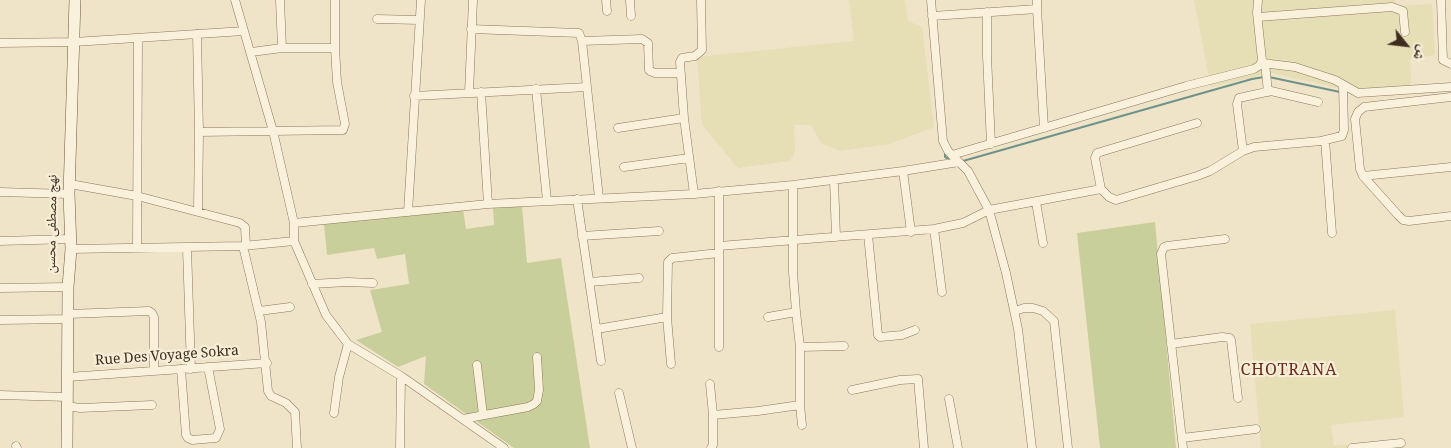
<!DOCTYPE html>
<meta charset="utf-8">
<style>
body{margin:0}
#map{position:relative;width:1451px;height:448px;overflow:hidden;background:#f0e4c8;font-family:Georgia,"Noto Naskh Arabic",serif}
canvas{display:block}
.north{position:absolute;left:1381px;top:20px;width:50px;height:50px;-webkit-text-stroke:4px #f7eed8;paint-order:stroke;rotate:119deg;font-size:14px;font-weight:700;line-height:20px;text-align:center;color:#3d2e20}
.north::after{content:'';display:block;margin:auto;width:18px;height:22px;background:#3d2e20;clip-path:polygon(50% 0,100% 100%,50% 72%,0 100%)}
</style>
<div id="map">
<canvas width="1451" height="448"></canvas>
<div class="north">ش</div>
</div>
<script>
const context = document.querySelector('canvas').getContext('2d');
context.lineJoin = 'round';
function fillPath(path, color) {
  context.fillStyle = color;
  context.fill(path, 'evenodd');
}
function toPath(rows) {
  const path = new Path2D();
  for (const r of rows) {
    path.moveTo(r[0], r[1]);
    for (let i = 2; i < r.length; i += 2) path.lineTo(r[i], r[i + 1]);
  }
  return path;
}
function trace(path, color, width, dash) {
  context.strokeStyle = color;
  context.lineWidth = width;
  context.lineCap = dash ? 'butt' : 'round';
  context.setLineDash(dash || []);
  context.stroke(path);
}
function drawText(font, color, halo, rows, align = 'center') {
  context.font = font + ' Georgia,"Noto Naskh Arabic",serif';
  context.lineWidth = 4.5;
  context.setLineDash([]);
  context.textBaseline = 'middle';
  context.strokeStyle = halo;
  context.fillStyle = color;
  for (const [text, x, y, turn = 0] of rows) {
    context.save();
    context.translate(x, y);
    context.rotate((+turn || 0) * Math.PI / 180);
    context.textAlign = isNaN(turn) ? turn : align;
    if (halo) context.strokeText(text, 0, 0);
    context.fillText(text, 0, 0);
    context.restore();
  }
}
fillPath(toPath([
 [849,0,905,0,908,21,922,27,934,127,890,144,840,151,821,143,811,125,794,125,795,151,790,161,738,168,702,125,697,57,854,41],
 [1194,0,1395,0,1396,6,1432,4,1435,55,1410,59,1411,85,1346,90,1271,73,1211,87],
 [1395,310,1404,417,1331,425,1334,446,1404,440,1405,448,1261,448,1250,324]
]), '#e6deb5');
fillPath(toPath([
 [522,206,527,263,561,258,590,448,514,448,424,384,426,356,398,367,356,340,382,332,370,290,409,284,405,254,377,259,374,248,327,255,324,224,463,209,466,229,494,225,493,208],
 [1155,222,1176,448,1100,448,1077,233]
]), '#c9cf9b');
trace(toPath([
 [1269,77,1340,92],
 [945,152,945,157,952,160],
 [963,161,1252,79,1264,77]
]), '#6f938a', 2);
const street = toPath([
 [235,0,273,131,294,223,294,241,326,315,348,344,401,376,504,448],
 [280,0,282,48],
 [606,0,607,11],
 [630,0,631,16],
 [931,0,943,141,948,151,968,171,989,210,1006,273,1018,329,1032,448],
 [1441,0,1443,60,1451,64],
 [1037,9,1044,128],
 [987,12,987,56,991,144],
 [932,16,1037,9,1037,0],
 [1258,17,1392,7,1403,11,1405,32],
 [377,19,419,20],
 [471,29,579,33,582,41,599,198],
 [197,34,199,132,198,211],
 [582,41,642,39,648,43,649,70,650,71,655,73,680,73],
 [0,43,74,42,244,31],
 [251,52,282,48,335,48,335,0],
 [1262,63,1295,67,1335,80,1358,93,1451,87],
 [1265,63,1268,92],
 [536,89,547,201],
 [481,92,488,204],
 [469,93,473,0],
 [414,96,587,87],
 [1451,97,1364,107,1358,112,1355,119,1360,169,1363,176,1398,215,1403,220,1409,221,1451,216],
 [1197,123,1097,153,1095,158,1101,189,1109,197,1116,200,1197,176,1210,171,1243,151,1254,147,1321,141,1342,136,1344,130,1343,85],
 [618,128,684,118],
 [199,132,343,130,345,124,337,82,335,48],
 [1325,140,1332,233],
 [1243,151,1237,104,1239,98,1271,91,1318,102],
 [952,155,1186,86,1254,69,1260,65,1262,60,1257,13,1258,0],
 [624,167,689,158],
 [903,171,911,232],
 [1363,176,1451,167],
 [834,180,836,237],
 [70,184,137,196,240,223,245,227,246,246],
 [793,185,793,272,796,312,800,347,800,405,802,425],
 [0,192,69,194],
 [694,194,684,118,680,62,682,58,695,56,702,50,701,0],
 [577,199,601,361],
 [1036,202,1043,243],
 [408,212,421,0],
 [294,223,488,204,694,194,793,185,903,171,959,162],
 [934,229,942,292],
 [868,235,878,335,880,337,902,335,915,330],
 [582,236,659,231],
 [0,241,70,239],
 [243,246,261,322,268,391,271,396,286,403,295,412,297,448],
 [719,246,934,229,963,223,989,210,1101,189],
 [137,247,138,38],
 [187,248,191,369],
 [71,249,243,246,294,241],
 [590,282,639,278],
 [312,284,347,282,373,283],
 [0,288,68,287],
 [259,311,290,307],
 [1015,311,1024,308,1033,308,1043,311,1054,321,1068,448],
 [68,314,149,311,152,313,154,317,154,371],
 [768,317,796,312],
 [0,320,68,319],
 [597,329,667,317],
 [1171,344,1222,337,1230,338,1231,340,1238,398],
 [719,347,719,191],
 [800,347,844,346],
 [671,364,667,317,668,262,672,258,719,253],
 [477,365,483,415],
 [181,369,186,435,188,438,192,440,216,438,220,429,208,367],
 [68,377,267,363],
 [710,384,713,415,713,445,711,448],
 [852,390,900,380,918,379,924,448],
 [619,393,632,448],
 [0,395,67,397],
 [949,399,958,448],
 [67,406,80,408,152,405],
 [334,413,339,377,348,344],
 [713,415,758,411,800,405],
 [463,419,528,407,534,404,537,401,539,390,537,357],
 [1182,438,1256,429],
 [16,446,17,448],
 [400,448,401,376],
 [1183,448,1161,254,1164,247,1167,246,1225,239],
 [1352,448,1401,443]
]);
const secondary = toPath([
 [67,448,68,287,71,249,69,194,75,0]
]);
trace(street, '#8d765c', 9);
trace(secondary, '#6f573f', 12);
trace(street, '#faf1dc', 8);
trace(secondary, '#faf1dc', 11);
drawText('14px', '#3d2e20', '#f7eed8', [
 ["نهج مصطفى محسن",54,224,-89],
 ["Rue Des Voyage Sokra",167,358,-4]
]);
context.letterSpacing = '1px';
drawText('16px', '#6b2e1e', '#f7eed8', [
 ["CHOTRANA",1289,373]
]);
context.letterSpacing = '0px';
</script>
